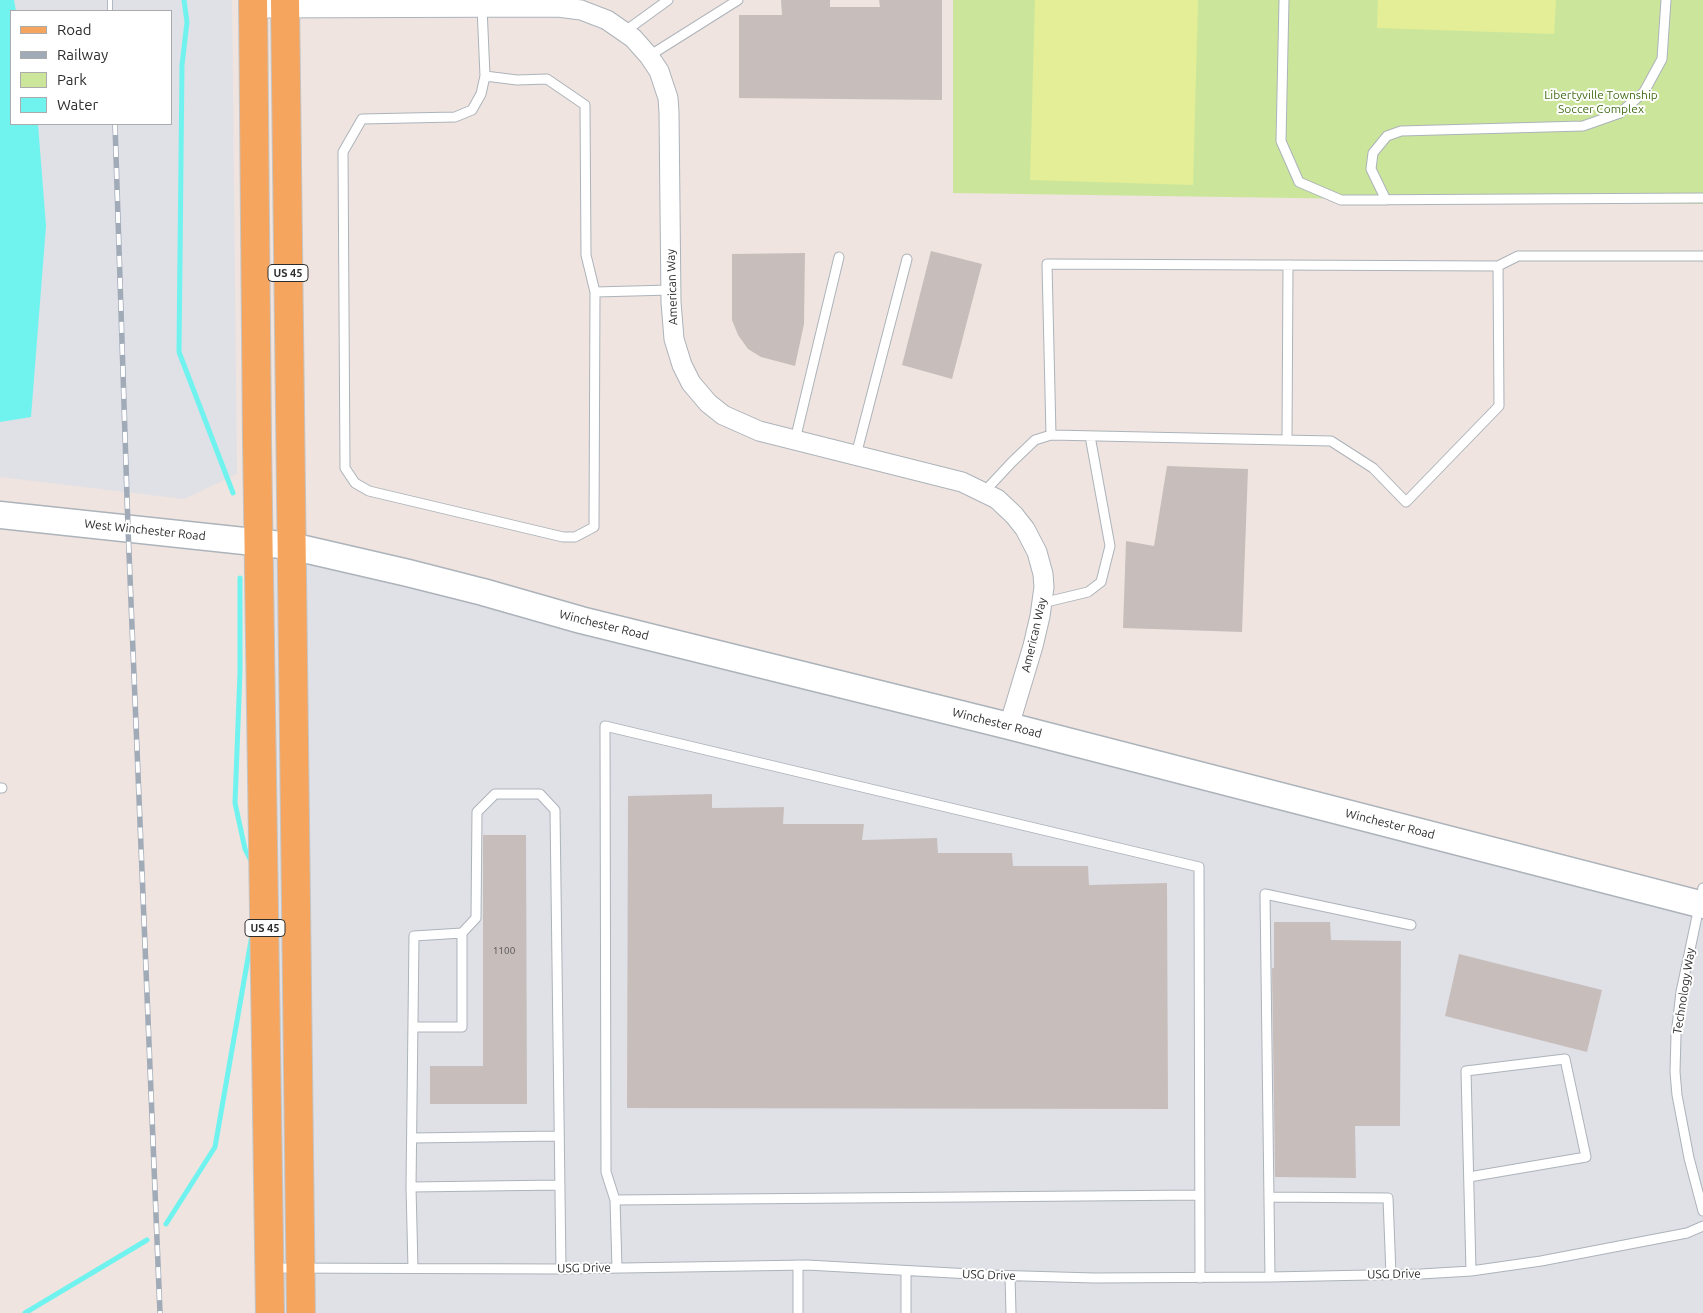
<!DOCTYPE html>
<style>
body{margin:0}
#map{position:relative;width:1703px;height:1313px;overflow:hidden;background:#efe4df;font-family:Ubuntu,sans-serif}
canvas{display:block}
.legend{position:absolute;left:10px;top:10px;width:162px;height:115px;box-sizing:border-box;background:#fff;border:1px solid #ababab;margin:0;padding:6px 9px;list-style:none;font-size:15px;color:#2d2d2d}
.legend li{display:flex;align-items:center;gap:10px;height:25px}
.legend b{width:25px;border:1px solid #ababab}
</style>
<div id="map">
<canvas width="1703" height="1313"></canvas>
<ul class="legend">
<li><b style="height:6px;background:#f5a55e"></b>Road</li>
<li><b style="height:6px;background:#a1abb8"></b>Railway</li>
<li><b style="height:14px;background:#cbe69b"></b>Park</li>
<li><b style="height:14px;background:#70f3ef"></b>Water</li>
</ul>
</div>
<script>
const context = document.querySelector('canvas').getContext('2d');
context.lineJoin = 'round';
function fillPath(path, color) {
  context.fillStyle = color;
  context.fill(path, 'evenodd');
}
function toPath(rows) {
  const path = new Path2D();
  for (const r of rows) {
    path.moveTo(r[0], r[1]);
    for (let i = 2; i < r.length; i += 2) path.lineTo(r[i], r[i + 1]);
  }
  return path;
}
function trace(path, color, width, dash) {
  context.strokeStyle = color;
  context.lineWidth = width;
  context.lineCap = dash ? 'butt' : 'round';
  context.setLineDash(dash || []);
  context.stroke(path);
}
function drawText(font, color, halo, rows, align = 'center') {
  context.font = font + ' Ubuntu,sans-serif';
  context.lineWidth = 4;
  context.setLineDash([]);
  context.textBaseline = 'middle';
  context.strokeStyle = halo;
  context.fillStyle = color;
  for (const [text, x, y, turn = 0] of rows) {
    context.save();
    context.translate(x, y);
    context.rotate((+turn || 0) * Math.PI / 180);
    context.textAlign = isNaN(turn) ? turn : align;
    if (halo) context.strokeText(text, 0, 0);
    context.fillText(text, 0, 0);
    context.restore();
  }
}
fillPath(toPath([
 [0,0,232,0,237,474,184,499,0,477],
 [11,11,171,11,171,124,11,124],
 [273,553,1703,905,1703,1313,278,1313]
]), '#e0e0e7');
fillPath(toPath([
 [953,0,1703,0,1703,204,953,193]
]), '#cbe69b');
fillPath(toPath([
 [1035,0,1198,0,1193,185,1030,180],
 [1378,0,1556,0,1554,34,1377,28]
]), '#e3ee97');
fillPath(toPath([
 [0,0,14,0,16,11,11,11,11,124,38,124,46,226,31,417,0,422]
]), '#70f3ef');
trace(toPath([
 [184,0,187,22,182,65,179,352,233,493],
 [240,578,240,672,235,803,245,849,253,865],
 [166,1224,215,1147,252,935],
 [25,1313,147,1240]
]), '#70f3ef', 5);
fillPath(toPath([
 [781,0,830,0,830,7,880,7,879,0,942,0,942,100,739,98,739,15,782,15],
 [931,251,982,264,952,379,902,365],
 [805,253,804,324,795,366,761,357,748,349,738,335,732,320,732,254],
 [1167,466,1248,469,1242,632,1123,628,1126,541,1154,546],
 [712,794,712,808,784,807,783,824,864,824,862,840,937,838,938,853,1012,853,1013,866,1088,866,1089,885,1167,883,1168,1109,627,1108,628,796],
 [483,835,526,835,527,1104,430,1104,430,1066,483,1066],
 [1274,922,1330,922,1331,940,1401,941,1400,1126,1355,1126,1356,1178,1275,1177,1272,968,1274,968],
 [1459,954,1602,990,1587,1052,1445,1016]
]), '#c7bebc');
const lane = toPath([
 [1284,0,1281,141,1299,182,1341,200,1703,198],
 [482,7,485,76,517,80,547,79,585,105,586,255,595,292,594,527,575,537,563,537,369,491,355,483,345,468,343,152,362,119,455,117,472,110,481,94,485,76],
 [624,32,668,0],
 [649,56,738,0],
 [1386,200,1371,169,1373,153,1387,136,1401,131,1583,126,1620,113,1644,92,1662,59,1666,0],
 [1498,266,1518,256,1703,256],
 [595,292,671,290],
 [795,440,839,257],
 [1287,440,1288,265],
 [856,455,907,259],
 [984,492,1012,462,1035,440,1051,435,1331,441,1373,468,1406,502,1499,406,1498,266,1047,264,1051,435],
 [1042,603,1088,592,1101,582,1110,546,1090,436],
 [0,788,2,788],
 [1703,888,1681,992,1676,1035,1675,1072,1677,1095,1689,1158,1703,1211],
 [413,1027,462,1027,462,933],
 [412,1138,559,1136],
 [1469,1177,1586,1157,1565,1059,1466,1071,1471,1271],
 [411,1187,560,1185],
 [1269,1197,1388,1198,1391,1275],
 [615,1200,1200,1195],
 [798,1265,798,1313],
 [272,1268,561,1269,807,1265,989,1275,1094,1278,1270,1277,1421,1274,1471,1271,1541,1261,1687,1233,1703,1226],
 [413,1268,411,1187,414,936,462,933,476,918,477,812,495,794,540,794,555,810,561,1269],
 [617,1268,615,1200,606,1172,605,726,1199,867,1200,1278],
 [906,1271,906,1313],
 [1010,1276,1011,1313],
 [1270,1277,1265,894,1411,925]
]);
const street = toPath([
 [252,8,558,7,581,10,607,20,633,38,649,56,659,71,668,98,669,112,671,302,674,339,682,365,691,383,708,403,723,415,759,431,962,482,997,499,1014,515,1025,529,1037,552,1043,574,1044,587,1040,616,1033,646,1009,726]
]);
const secondary = toPath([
 [0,515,291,546,408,573,483,592,581,620,1009,726,1703,905]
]);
const primary = toPath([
 [253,0,257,440,270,1313],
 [285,0,301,1313]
]);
trace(lane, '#acb3ba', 11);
trace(street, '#acb3ba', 21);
trace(secondary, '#acb3ba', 29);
trace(primary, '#c4c4c4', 30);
trace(lane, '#fff', 9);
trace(street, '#fff', 19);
trace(secondary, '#fff', 26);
trace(primary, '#f5a55e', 28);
const rail = toPath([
 [110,0,110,11],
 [115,124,128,528,160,1313]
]);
trace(rail, '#a1abb8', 5.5);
trace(rail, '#fff', 4, [11]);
drawText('10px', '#545151', null, [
 ["1100",504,951]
]);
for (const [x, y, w] of [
 [288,273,40],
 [265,928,40]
]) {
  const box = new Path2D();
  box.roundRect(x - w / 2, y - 8.5, w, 17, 4);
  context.fillStyle = '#fff';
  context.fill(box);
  trace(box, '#2d2d2d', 1);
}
drawText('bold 11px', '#2d2d2d', null, [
 ["US 45",288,273],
 ["US 45",265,928]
]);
drawText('12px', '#446e19', '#fff', [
 ["Libertyville Township",1601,95],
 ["Soccer Complex",1601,109]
]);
drawText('12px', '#2d2d2d', '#fff', [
 ["American Way",672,287,-92],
 ["West Winchester Road",145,530,6],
 ["Winchester Road",604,625,14],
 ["American Way",1034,635,-77],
 ["Winchester Road",997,723,14],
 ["Winchester Road",1390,824,14],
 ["Technology Way",1684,991,-81],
 ["USG Drive",584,1268,-1],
 ["USG Drive",1394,1274,-1],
 ["USG Drive",989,1275,2]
]);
</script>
